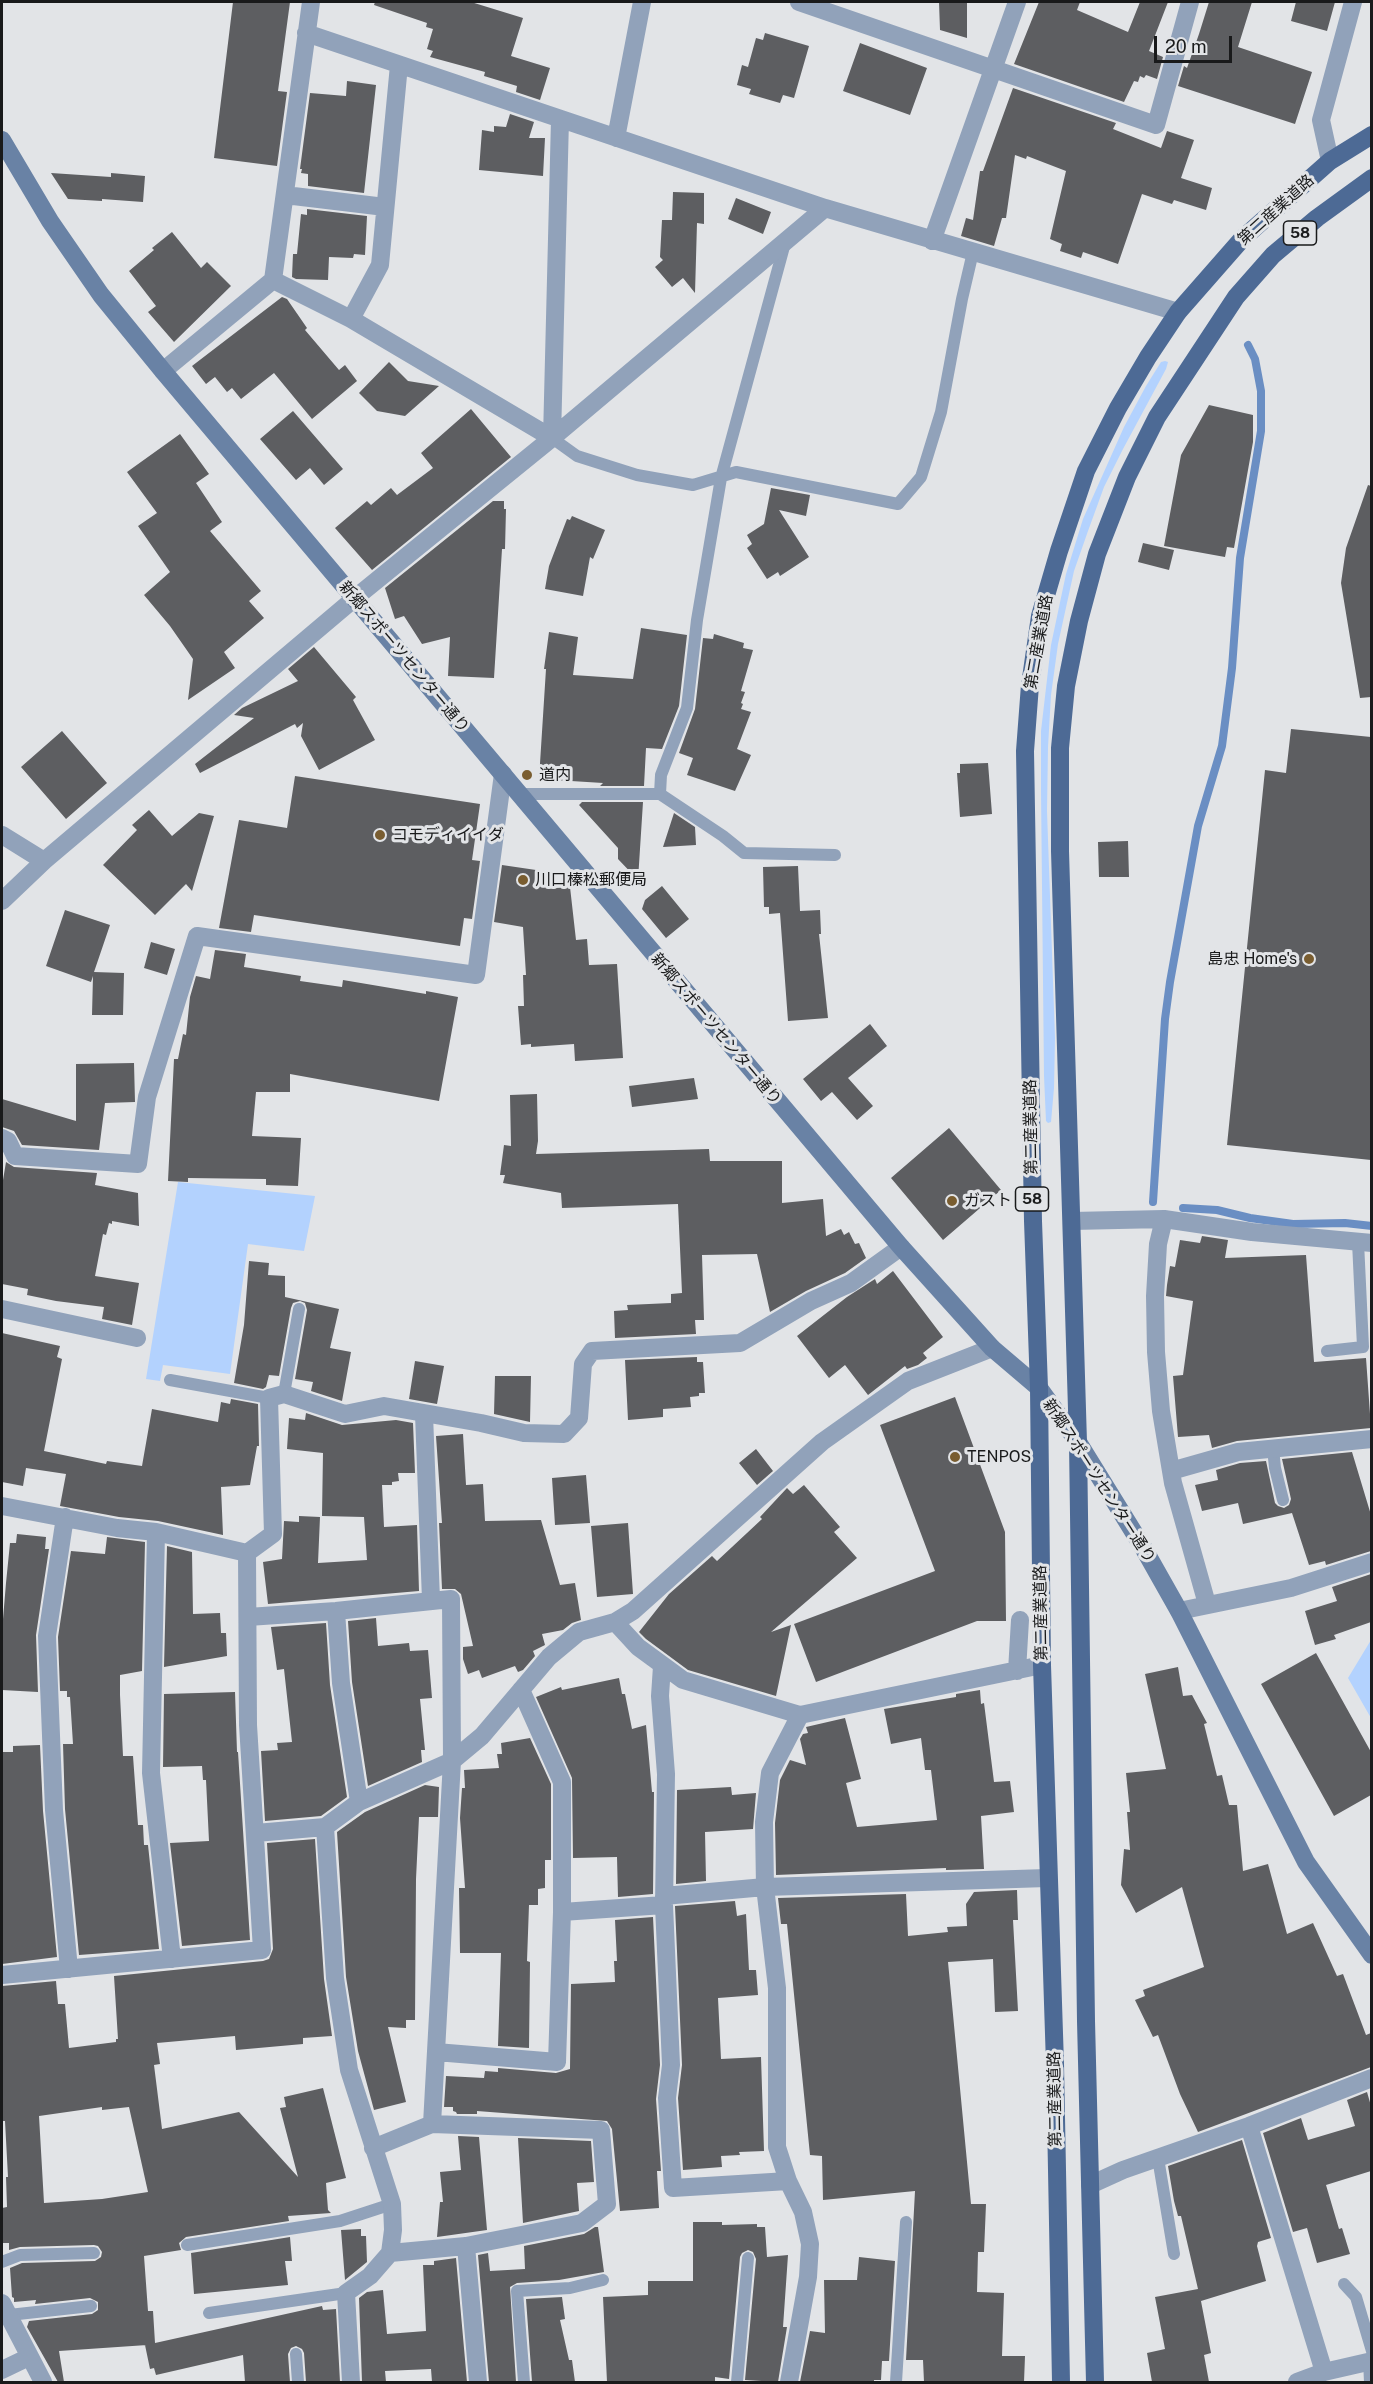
<!DOCTYPE html>
<meta charset="utf-8">
<style>
body{margin:0}
#map{position:relative;width:1373px;height:2384px;overflow:hidden;background:#e2e4e7;font-family:"Public Sans",sans-serif}
canvas{display:block}
.frame{position:absolute;inset:0;border:3px solid #191a1b;pointer-events:none}
.scale{position:absolute;left:1154px;top:36px;width:78px;height:27px;box-sizing:border-box;border:3px solid #191a1b;border-top:0;padding-left:8px;font-size:18px;line-height:21px;white-space:nowrap;color:#191a1b;-webkit-text-stroke:4px #e2e4e7;paint-order:stroke}
</style>
<div id="map">
<canvas width="1373" height="2384"></canvas>
<div class="frame"></div>
<div class="scale">20 m</div>
</div>
<script>
const context = document.querySelector('canvas').getContext('2d');
context.lineJoin = 'round';
function fillPath(path, color) {
  context.fillStyle = color;
  context.fill(path, 'evenodd');
}
function toPath(rows) {
  const path = new Path2D();
  for (const r of rows) {
    path.moveTo(r[0], r[1]);
    for (let i = 2; i < r.length; i += 2) path.lineTo(r[i], r[i + 1]);
  }
  return path;
}
function trace(path, color, width, dash) {
  context.strokeStyle = color;
  context.lineWidth = width;
  context.lineCap = dash ? 'butt' : 'round';
  context.setLineDash(dash || []);
  context.stroke(path);
}
function drawText(font, color, halo, rows, align = 'center') {
  context.font = font + ' "Public Sans","Noto Sans JP",sans-serif';
  context.lineWidth = 6;
  context.setLineDash([]);
  context.textBaseline = 'middle';
  context.strokeStyle = halo;
  context.fillStyle = color;
  for (const [text, x, y, turn = 0] of rows) {
    context.save();
    context.translate(x, y);
    context.rotate((+turn || 0) * Math.PI / 180);
    context.textAlign = isNaN(turn) ? turn : align;
    if (halo) context.strokeText(text, 0, 0);
    context.fillText(text, 0, 0);
    context.restore();
  }
}
fillPath(toPath([
 [1165,361,1168,362,1166,369,1123,449,1104,487,1088,531,1074,571,1058,644,1051,695,1048,747,1047,811,1055,1038,1054,1088,1051,1122,1048,1123,1046,1121,1044,1076,1041,791,1041,731,1051,645,1066,574,1083,519,1124,427,1146,386,1161,362],
 [178,1182,315,1196,304,1251,248,1244,230,1374,163,1365,160,1381,146,1379],
 [1371,1640,1371,1718,1348,1678]
]), '#b3d2fe');
trace(toPath([
 [1153,1202,1165,1019,1170,982,1198,826,1222,746,1232,668,1240,558,1261,431,1261,391,1255,359,1248,345],
 [1183,1208,1217,1210,1250,1218,1293,1224,1345,1223,1372,1226]
]), '#6a8ec3', 8);
fillPath(toPath([
 [233,2,290,2,278,91,287,92,277,166,214,158],
 [375,2,471,2,523,18,511,56,550,68,540,100,516,92,517,86,484,76,485,72,430,57,433,51,427,49,433,29,426,27,427,23,374,5],
 [939,2,967,2,967,38,940,30],
 [1039,2,1080,2,1077,10,1128,32,1140,2,1168,2,1149,51,1163,57,1157,79,1146,75,1144,78,1140,76,1138,82,1134,81,1124,102,1014,64],
 [1209,2,1252,2,1238,47,1312,72,1295,124,1178,86,1184,66,1187,68,1199,34],
 [1296,2,1335,2,1327,31,1291,21],
 [765,33,809,46,794,98,783,95,780,103,749,94,751,89,737,85,742,65,748,67,756,38,763,40],
 [860,43,927,68,910,115,843,91],
 [347,81,376,85,364,193,308,186,308,174,301,173,302,169,300,169,310,93,346,96],
 [1013,88,1116,123,1113,129,1161,148,1167,131,1194,140,1181,178,1212,188,1206,210,1174,200,1172,204,1142,194,1118,264,1083,252,1081,258,1060,251,1062,244,1050,239,1066,171,1027,156,1026,159,1015,155,1006,218,1002,218,994,246,961,236,966,218,973,220,980,171,983,171],
 [510,114,534,122,529,138,545,138,543,176,479,170,482,130,494,132,494,126,506,127],
 [51,173,111,177,111,173,145,176,143,202,102,199,102,201,68,199],
 [673,192,704,193,704,224,697,223,695,293,683,278,672,287,655,267,663,260,660,257,662,220,672,220],
 [736,198,771,212,763,234,728,219],
 [307,209,367,216,365,255,354,254,353,258,329,257,328,280,296,279,292,277,293,254,297,254,301,214,307,215],
 [172,232,201,268,207,262,231,286,174,342,148,312,156,306,129,271,154,250,152,248],
 [282,297,287,299,307,328,305,330,339,370,345,365,357,381,312,419,274,373,241,399,232,388,227,392,215,377,206,384,192,366],
 [389,362,408,381,439,386,405,416,377,411,359,393],
 [1209,405,1253,415,1253,442,1234,548,1227,547,1225,557,1164,546,1181,455],
 [471,409,511,457,372,570,335,528,367,501,371,505,391,488,397,495,433,468,421,453],
 [293,411,343,469,324,485,310,468,296,480,260,439],
 [180,434,209,474,196,483,222,522,210,531,261,591,249,601,264,618,224,652,235,668,188,700,193,659,170,626,144,595,170,572,138,526,157,513,127,472],
 [1368,485,1371,486,1371,697,1360,698,1341,583,1346,548],
 [771,488,810,495,806,516,779,510,809,557,780,576,778,572,767,579,747,548,752,544,747,535,764,524],
 [493,501,504,501,504,509,506,509,505,549,502,549,494,678,448,676,450,637,422,644,404,616,395,619,385,588],
 [572,516,605,530,593,559,590,557,583,596,545,589,549,566,567,519,570,520],
 [1143,543,1174,550,1169,570,1138,562],
 [641,628,687,635,679,706,662,749,646,748,644,786,600,786,603,783,539,779,546,669,544,669,549,632,578,637,573,675,633,679],
 [714,634,744,643,743,648,753,650,741,691,745,692,741,703,743,704,741,709,751,712,737,749,751,755,735,791,687,775,693,758,679,753,695,709,703,638,713,639],
 [314,647,356,697,353,700,375,740,319,770,301,736,303,723,297,728,295,724,200,773,195,764,254,718,234,715,242,708,298,681,288,669],
 [1291,729,1371,737,1371,1160,1227,1145,1265,770,1286,773],
 [62,731,107,783,66,819,21,767],
 [988,763,992,814,960,817,957,773,960,773,960,764],
 [295,776,480,804,472,860,480,861,472,919,464,918,460,946,254,915,251,932,219,928,239,820,287,828],
 [582,802,643,802,638,880,618,859,618,848,579,805],
 [149,810,172,836,199,813,214,816,192,891,186,884,155,915,103,865,137,830,132,825],
 [674,813,695,827,696,845,663,847],
 [1128,841,1129,877,1099,877,1098,842],
 [502,865,536,870,556,888,570,887,576,940,587,939,589,965,617,964,623,1058,575,1061,574,1044,531,1047,531,1044,521,1045,518,1006,524,1006,523,975,526,975,523,927,494,922],
 [798,866,800,911,820,910,821,934,819,934,828,1018,788,1021,780,913,769,914,769,907,764,907,763,867],
 [662,886,689,919,666,938,642,909,645,900],
 [65,910,110,925,94,972,124,973,123,1015,92,1015,93,976,91,982,46,966],
 [151,942,175,949,167,975,144,968],
 [215,950,246,954,244,967,301,976,300,981,342,987,343,980,426,994,426,991,458,997,439,1101,290,1074,290,1092,256,1092,252,1136,301,1138,298,1186,266,1185,266,1179,188,1178,188,1182,168,1181,174,1059,178,1059,183,1034,186,1035,190,997,196,976,210,979],
 [870,1024,887,1046,848,1078,873,1106,857,1120,832,1092,821,1101,803,1079],
 [134,1063,135,1102,105,1103,99,1150,22,1145,14,1131,2,1127,2,1099,76,1121,76,1064],
 [694,1078,698,1099,632,1107,629,1086],
 [537,1094,538,1141,536,1154,709,1149,710,1161,782,1161,782,1203,823,1199,826,1236,841,1229,844,1235,849,1232,855,1244,859,1243,866,1258,845,1273,806,1291,770,1312,757,1254,702,1255,704,1320,695,1320,696,1334,615,1338,614,1311,628,1310,627,1305,671,1303,671,1294,682,1293,678,1204,562,1208,561,1193,503,1183,505,1175,500,1175,504,1145,511,1146,510,1095],
 [949,1128,1001,1190,943,1240,891,1178],
 [6,1162,14,1167,97,1173,95,1185,138,1193,139,1226,112,1221,112,1224,109,1223,106,1235,103,1234,95,1276,139,1283,132,1325,102,1319,104,1307,56,1301,27,1295,28,1289,2,1284,2,1186],
 [1202,1236,1228,1240,1225,1258,1306,1255,1314,1362,1366,1358,1371,1428,1237,1441,1212,1448,1209,1435,1178,1437,1173,1376,1183,1375,1193,1301,1166,1296,1167,1285,1170,1266,1175,1267,1180,1240,1200,1243],
 [249,1261,269,1263,268,1275,285,1276,285,1297,339,1309,330,1348,351,1352,342,1401,311,1391,313,1382,295,1379,307,1310,305,1303,300,1301,293,1303,291,1308,279,1376,269,1375,266,1387,263,1389,234,1383,244,1325],
 [893,1271,943,1337,923,1353,927,1358,918,1365,907,1369,905,1366,868,1395,845,1365,829,1378,797,1336,847,1297,875,1279,877,1284],
 [2,1333,60,1346,57,1357,62,1359,44,1451,106,1464,107,1461,142,1466,152,1409,218,1422,221,1402,230,1404,231,1399,258,1404,259,1446,257,1446,250,1485,221,1487,223,1535,158,1521,119,1517,60,1506,66,1474,26,1468,23,1486,2,1482],
 [697,1357,697,1362,703,1362,705,1393,699,1393,699,1396,690,1397,691,1407,663,1409,663,1417,628,1420,625,1360],
 [415,1361,444,1366,437,1404,409,1399],
 [495,1376,531,1376,530,1422,494,1414],
 [955,1397,1005,1532,1006,1621,977,1621,816,1682,794,1624,935,1571,880,1425],
 [306,1413,342,1425,396,1420,413,1423,415,1473,398,1473,399,1481,392,1482,392,1485,382,1485,384,1527,417,1525,419,1591,268,1604,263,1562,282,1559,284,1521,299,1522,299,1516,320,1517,318,1563,367,1560,364,1517,322,1516,323,1453,287,1449,289,1418,305,1420],
 [463,1434,466,1485,483,1484,485,1521,541,1520,560,1585,575,1583,581,1620,572,1623,563,1630,542,1634,545,1645,533,1651,535,1656,523,1670,518,1672,515,1666,482,1678,479,1670,468,1674,463,1659,463,1647,473,1646,461,1594,455,1589,442,1589,439,1523,442,1523,436,1436],
 [756,1449,773,1471,757,1485,739,1463],
 [1352,1452,1371,1515,1371,1551,1326,1565,1325,1561,1309,1565,1292,1513,1243,1524,1238,1503,1202,1511,1195,1485,1218,1480,1216,1470,1240,1463,1266,1461,1275,1503,1278,1506,1284,1508,1289,1505,1291,1499,1282,1459],
 [586,1475,590,1523,555,1525,552,1478],
 [804,1485,840,1527,834,1532,857,1558,771,1632,791,1625,776,1696,688,1670,646,1639,639,1632,669,1594,712,1556,717,1561,762,1519,760,1517,787,1488,793,1494],
 [628,1523,633,1594,597,1597,591,1526],
 [17,1534,46,1537,45,1549,49,1549,36,1635,38,1692,2,1690,2,1631,6,1583,10,1543,16,1543],
 [107,1537,145,1542,142,1671,120,1675,120,1695,123,1756,133,1756,138,1825,143,1825,144,1845,148,1845,159,1949,79,1955,65,1809,63,1744,73,1744,70,1697,67,1697,67,1691,60,1691,58,1637,71,1551,105,1554],
 [167,1546,192,1552,193,1614,220,1613,221,1633,226,1633,227,1656,164,1667],
 [1371,1574,1371,1622,1334,1635,1336,1639,1315,1645,1305,1611,1337,1601,1332,1587],
 [376,1618,378,1646,409,1643,410,1651,428,1650,432,1698,420,1699,425,1750,421,1750,422,1762,368,1786,352,1682,348,1621],
 [326,1623,330,1685,347,1797,321,1816,265,1821,261,1751,278,1750,277,1743,292,1742,284,1669,277,1670,271,1627],
 [1316,1653,1371,1752,1371,1795,1334,1816,1261,1684],
 [1178,1667,1183,1696,1192,1695,1207,1723,1204,1724,1217,1776,1222,1775,1229,1805,1237,1805,1243,1871,1268,1864,1287,1934,1313,1923,1337,1976,1343,1974,1366,2035,1371,2033,1371,2067,1198,2132,1180,2094,1158,2035,1153,2037,1135,2000,1145,1996,1143,1990,1204,1967,1182,1887,1136,1913,1121,1885,1124,1849,1130,1850,1127,1812,1130,1812,1126,1773,1166,1769,1145,1674],
 [619,1678,622,1694,625,1694,632,1729,646,1725,652,1792,654,1792,653,1894,618,1897,617,1857,573,1858,572,1778,536,1697,561,1687,562,1690],
 [980,1690,981,1704,984,1703,994,1782,1010,1781,1014,1812,981,1816,984,1869,946,1870,946,1868,776,1875,775,1823,780,1780,790,1760,806,1765,800,1739,803,1734,808,1733,806,1727,845,1718,861,1779,846,1783,857,1827,937,1820,931,1770,925,1770,921,1738,891,1744,884,1709,956,1697,956,1694],
 [235,1692,237,1752,238,1752,250,1940,182,1946,170,1843,209,1841,206,1780,203,1780,202,1766,163,1767,164,1694],
 [530,1738,551,1784,551,1860,545,1860,545,1888,538,1889,538,1905,529,1905,527,1961,530,1962,529,2048,498,2046,501,1953,460,1953,459,1888,465,1888,460,1818,462,1788,465,1788,464,1770,499,1768,497,1754,502,1754,501,1743],
 [40,1745,43,1811,57,1957,2,1964,2,1752,13,1752,13,1746],
 [425,1785,439,1787,438,1817,419,1817,416,1879,415,2020,406,2020,406,2028,388,2027,406,2102,374,2110,358,2051,346,1977,337,1832,365,1812],
 [731,1787,732,1795,756,1793,753,1829,705,1832,706,1881,676,1884,677,1790],
 [315,1839,324,1979,332,2036,303,2038,303,2044,236,2050,235,2036,157,2043,160,2064,154,2065,162,2129,239,2112,298,2177,280,2108,286,2107,284,2097,323,2088,346,2178,326,2183,328,2210,331,2213,288,2216,289,2221,186,2237,179,2243,181,2250,144,2256,148,2311,153,2311,155,2343,322,2306,323,2310,336,2309,340,2382,306,2382,304,2353,302,2349,296,2346,291,2348,288,2354,290,2382,245,2382,243,2355,156,2375,154,2368,150,2369,145,2345,147,2345,59,2351,64,2382,58,2382,27,2327,29,2321,92,2314,98,2310,98,2302,90,2298,35,2304,36,2300,14,2302,14,2298,12,2297,10,2268,22,2263,95,2261,101,2257,102,2252,98,2246,94,2245,20,2247,9,2250,9,2243,2,2243,2,2208,7,2207,6,2177,8,2177,5,2121,2,2121,2,1986,56,1981,58,2004,65,2004,69,2048,116,2042,116,2039,118,2039,114,1976,263,1961,269,1959,273,1949,267,1843],
 [102,2107,102,2110,129,2107,148,2192,102,2199,44,2203,39,2116],
 [1017,1890,1018,1920,1013,1920,1018,2011,995,2012,993,1959,948,1962,971,2204,986,2204,984,2252,978,2252,977,2292,1004,2293,1002,2356,1025,2356,1024,2382,924,2382,923,2360,906,2360,915,2191,823,2200,822,2156,810,2155,787,1924,781,1924,778,1898,906,1894,908,1936,948,1932,947,1927,967,1926,966,1904,974,1892],
 [735,1901,737,1916,746,1914,749,1970,756,1970,758,1995,718,1998,721,2059,761,2057,764,2151,739,2152,740,2155,721,2156,722,2167,683,2170,678,2098,682,2065,675,1906],
 [653,1917,660,2065,656,2099,661,2171,657,2171,659,2208,620,2211,612,2129,607,2121,477,2111,477,2114,457,2114,456,2112,453,2111,453,2107,444,2107,446,2076,484,2078,485,2071,498,2072,498,2068,556,2073,570,2069,571,1984,615,1982,614,1961,617,1961,615,1920],
 [1367,2092,1371,2106,1371,2171,1326,2185,1339,2229,1342,2228,1350,2254,1317,2263,1307,2228,1293,2232,1263,2133,1301,2118,1308,2140,1355,2126,1347,2100],
 [458,2136,479,2137,487,2230,437,2237,440,2202,443,2202,440,2172,461,2170],
 [518,2138,591,2141,594,2182,577,2183,579,2211,523,2223],
 [1242,2140,1271,2238,1258,2242,1257,2246,1266,2281,1201,2301,1200,2296,1211,2353,1204,2355,1209,2382,1152,2382,1147,2353,1165,2349,1155,2297,1198,2289,1181,2216,1178,2216,1174,2201,1168,2166],
 [693,2222,722,2222,722,2225,757,2224,757,2227,765,2227,767,2257,788,2255,783,2327,787,2327,778,2382,745,2380,756,2259,753,2252,748,2250,742,2253,740,2257,729,2379,715,2377,715,2382,607,2382,603,2297,648,2295,648,2281,693,2281],
 [595,2227,598,2227,604,2272,559,2280,517,2283,510,2287,516,2382,489,2382,478,2255,488,2253,490,2271,525,2269,524,2246,584,2234],
 [361,2229,361,2236,366,2236,367,2262,345,2280,341,2230],
 [290,2237,292,2261,285,2261,288,2285,194,2294,191,2253],
 [859,2257,895,2261,889,2361,882,2361,881,2380,874,2380,874,2382,800,2382,810,2331,825,2333,824,2280,857,2280],
 [456,2258,467,2382,432,2382,431,2369,385,2371,386,2382,362,2382,359,2298,367,2292,383,2290,387,2334,426,2331,423,2265,434,2265,434,2261],
 [562,2297,565,2319,560,2320,569,2360,572,2360,575,2382,532,2382,526,2299]
]), '#5d5e61');
trace(toPath([
 [552,438,577,456,637,475,693,485,736,472,898,504,921,477,941,412,962,299,973,252],
 [518,794,660,794,661,775,687,708,697,620,721,478,785,243],
 [660,794,723,836,744,853,835,855],
 [1327,1351,1363,1347,1358,1242],
 [170,1380,269,1398],
 [284,1394,299,1309],
 [1273,1448,1275,1468,1283,1500],
 [1158,2158,1174,2254],
 [187,2245,340,2221,392,2204],
 [2,2262,20,2255,94,2253],
 [1344,2284,1356,2297,1372,2351],
 [209,2313,346,2293],
 [9,2315,91,2306],
 [296,2354,298,2382],
 [1369,2361,1370,2382],
 [524,2382,517,2291,570,2288,603,2280],
 [737,2382,748,2258],
 [896,2382,906,2222]
]), '#91a2ba', 12);
trace(toPath([
 [799,2,1156,125,1190,2],
 [306,33,825,208,1178,312],
 [616,138,642,2],
 [1330,161,1321,120,1353,2],
 [285,195,385,207],
 [932,241,1017,2],
 [273,280,351,319,552,438,560,119],
 [351,319,380,265,399,65],
 [163,371,273,280,311,2],
 [2,835,44,861],
 [2,901,44,861,355,598,552,438,825,208],
 [2,1138,8,1141,15,1156,138,1164,147,1097,197,936,476,975,503,774],
 [1164,1219,1158,1244,1155,1296,1156,1352,1161,1411,1173,1483,1207,1604],
 [1072,1221,1164,1219,1252,1232,1372,1243],
 [2,1309,137,1338],
 [424,1414,431,1600],
 [1171,1471,1238,1452,1372,1439],
 [2,1506,117,1528,156,1532,247,1553,273,1534,269,1398,284,1394,345,1414,384,1406,481,1423,524,1433,564,1434,579,1418,583,1364,592,1351,740,1343,811,1301,851,1283,901,1247],
 [65,1517,47,1636,54,1810,69,1969],
 [156,1532,151,1773,172,1959],
 [336,1611,341,1683,359,1802],
 [1179,1611,1291,1588,1372,1562],
 [248,1617,336,1611,451,1599,452,1761,432,2124,373,2148],
 [615,1622,638,1647,683,1680,800,1715],
 [662,1666,660,1696,666,1774,664,1905,671,2065,667,2098,673,2188,788,2181],
 [1017,1671,1020,1620],
 [325,1827,335,1978,349,2070,392,2204,393,2230,390,2253,370,2276,346,2293,351,2382],
 [256,1833,325,1827,359,1802,452,1761,482,1736,549,1657,579,1632,615,1622,633,1611,822,1442,908,1381,992,1348],
 [664,1896,765,1887,1047,1878],
 [562,1912,664,1905],
 [2,1975,262,1950,248,1725,247,1553],
 [436,2052,557,2062,562,1912,562,1782,521,1690],
 [1249,2126,1324,2372],
 [1090,2185,1123,2170,1249,2126,1372,2078],
 [466,2246,478,2382],
 [390,2253,466,2246,582,2223,607,2204,601,2130,432,2124],
 [2,2303,43,2382],
 [2,2370,29,2357],
 [789,2382,808,2277,810,2244,803,2212,788,2181,777,2147,777,1988,765,1887,764,1822,770,1773,800,1715,1042,1665],
 [1297,2382,1324,2372,1372,2361]
]), '#91a2ba', 18);
trace(toPath([
 [2,140,50,221,101,295,163,371,901,1247,992,1348,1039,1388,1078,1442,1144,1549,1179,1611,1306,1862,1372,1955]
]), '#6982a5', 18);
trace(toPath([
 [1061,2382,1055,2064,1042,1665,1039,1388,1033,1221,1025,751,1030,685,1040,616,1059,551,1086,471,1118,408,1148,357,1178,312,1242,239,1330,161,1372,135],
 [1095,2382,1086,2021,1078,1442,1060,851,1060,748,1066,686,1079,621,1097,554,1127,477,1157,417,1236,297,1273,255,1317,218,1372,178]
]), '#4d6a95', 18);
for (const [x, y, r, color] of [
 [527,775,6,"#795d30"],
 [380,835,6,"#795d30"],
 [523,880,6,"#795d30"],
 [1309,959,6,"#795d30"],
 [952,1201,6,"#795d30"],
 [955,1457,6,"#795d30"]
]) {
  const dot = new Path2D();
  dot.arc(x, y, r, 0, 2 * Math.PI);
  context.fillStyle = color;
  context.fill(dot);
  trace(dot, '#e2e4e7', 2);
}
for (const [x, y, w] of [
 [1300,233,33],
 [1032,1199,33]
]) {
  const box = new Path2D();
  box.roundRect(x - w / 2, y - 12, w, 24, 4.5);
  context.fillStyle = '#e2e4e7';
  context.fill(box);
  trace(box, '#191a1b', 1.5);
}
drawText('bold 15px', '#191a1b', null, [
 ["58",1300,233],
 ["58",1032,1199]
]);
drawText('16px', '#191a1b', '#e2e4e7', [
 ["第二産業道路",1276,210,-42],
 ["第二産業道路",1039,642,-80],
 ["新郷スポーツセンター通り",404,657,50],
 ["新郷スポーツセンター通り",716,1029,50],
 ["第二産業道路",1031,1127,-91],
 ["新郷スポーツセンター通り",1099,1481,57],
 ["第二産業道路",1041,1613,-91],
 ["第二産業道路",1055,2099,-91]
]);
drawText('16px', '#191a1b', '#e2e4e7', [
 ["道内",539,775],
 ["コモディイイダ",392,835],
 ["川口榛松郵便局",535,880],
 ["島忠 Home's",1297,959,"right"],
 ["ガスト",964,1201],
 ["TENPOS",967,1457]
], 'left');
</script>
